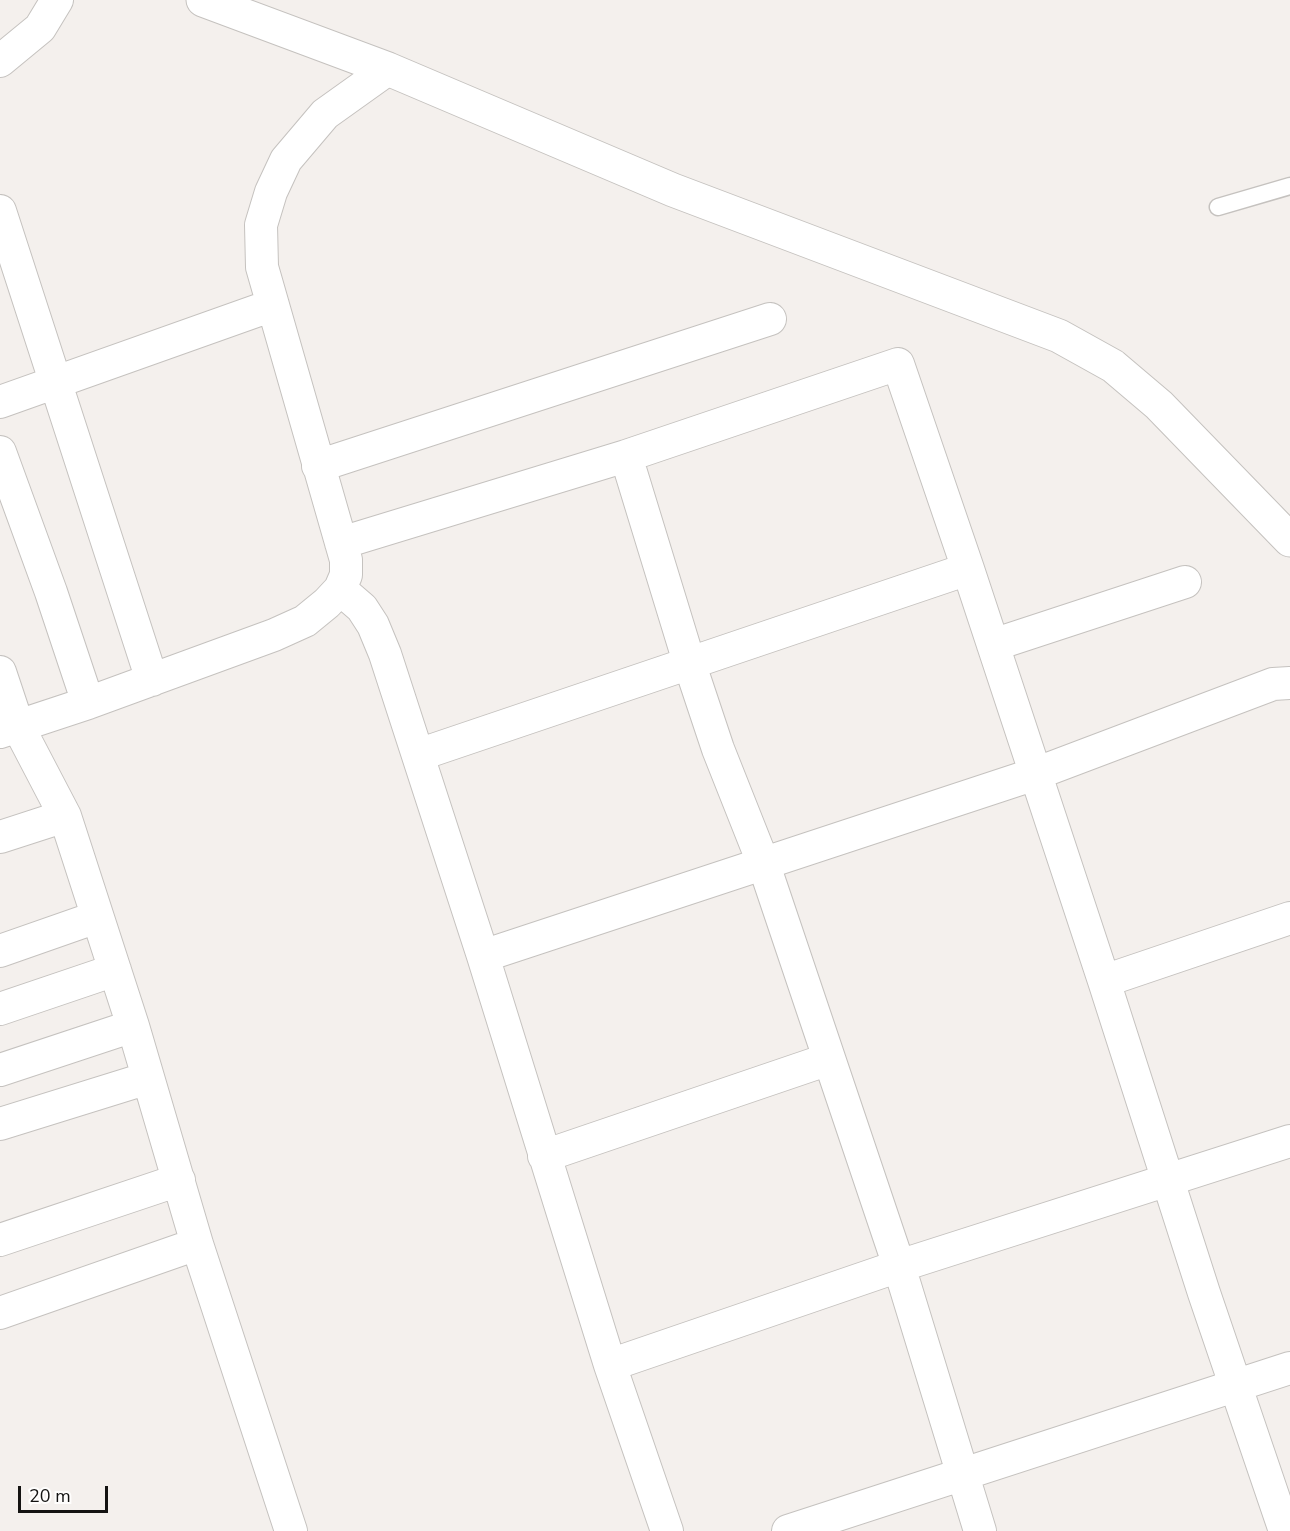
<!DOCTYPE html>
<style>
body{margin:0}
#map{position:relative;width:1290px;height:1531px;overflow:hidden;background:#f4f0ed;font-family:"Nunito Sans",sans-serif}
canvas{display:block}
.scale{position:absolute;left:18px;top:1486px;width:90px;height:27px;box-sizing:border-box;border:3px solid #141312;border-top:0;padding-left:8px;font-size:18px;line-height:21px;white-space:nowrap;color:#141312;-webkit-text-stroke:4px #fffefd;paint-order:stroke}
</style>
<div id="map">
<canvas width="1290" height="1531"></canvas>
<div class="scale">20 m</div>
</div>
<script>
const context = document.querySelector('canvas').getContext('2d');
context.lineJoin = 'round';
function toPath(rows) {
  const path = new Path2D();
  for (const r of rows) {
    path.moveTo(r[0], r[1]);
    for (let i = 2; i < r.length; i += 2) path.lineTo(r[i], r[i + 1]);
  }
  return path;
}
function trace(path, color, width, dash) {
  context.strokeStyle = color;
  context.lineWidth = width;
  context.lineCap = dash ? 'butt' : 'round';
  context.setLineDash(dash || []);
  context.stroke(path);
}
const lane = toPath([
 [1218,207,1290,186]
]);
const street = toPath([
 [0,61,40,28,57,0],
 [0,211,152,680],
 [0,402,273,305],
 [0,452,51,592,88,703],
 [318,466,770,319],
 [341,543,626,456],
 [340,589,362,608,373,625,385,654,483,956,610,1365,667,1531],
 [993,645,1185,582],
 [0,672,18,726,65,816,133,1026,197,1244,291,1531],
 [0,732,88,703,274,635,305,621,327,603,340,589,346,575,346,560,262,267,261,225,271,192,286,160,325,114,388,69],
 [418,755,968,569],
 [0,837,65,816],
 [0,951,97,917],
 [483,956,1035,774,1273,684,1290,683],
 [1104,981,1290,918],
 [0,1009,115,970],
 [0,1070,133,1026],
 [0,1124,148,1078],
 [544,1156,829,1059],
 [0,1240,179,1180],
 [0,1313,197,1244],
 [610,1365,899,1266,1290,1141],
 [788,1531,1290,1368],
 [980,1531,899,1266,764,865,718,749,689,662,626,456,898,364,968,569,1104,981,1204,1293,1285,1531]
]);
const secondary = toPath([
 [203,0,388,69,673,190,1059,336,1113,366,1159,405,1290,540]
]);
trace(lane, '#c5c2bf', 19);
trace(street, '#c5c2bf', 34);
trace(secondary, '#c5c2bf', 35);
trace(lane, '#fff', 16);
trace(street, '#fff', 32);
trace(secondary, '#fff', 33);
</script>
